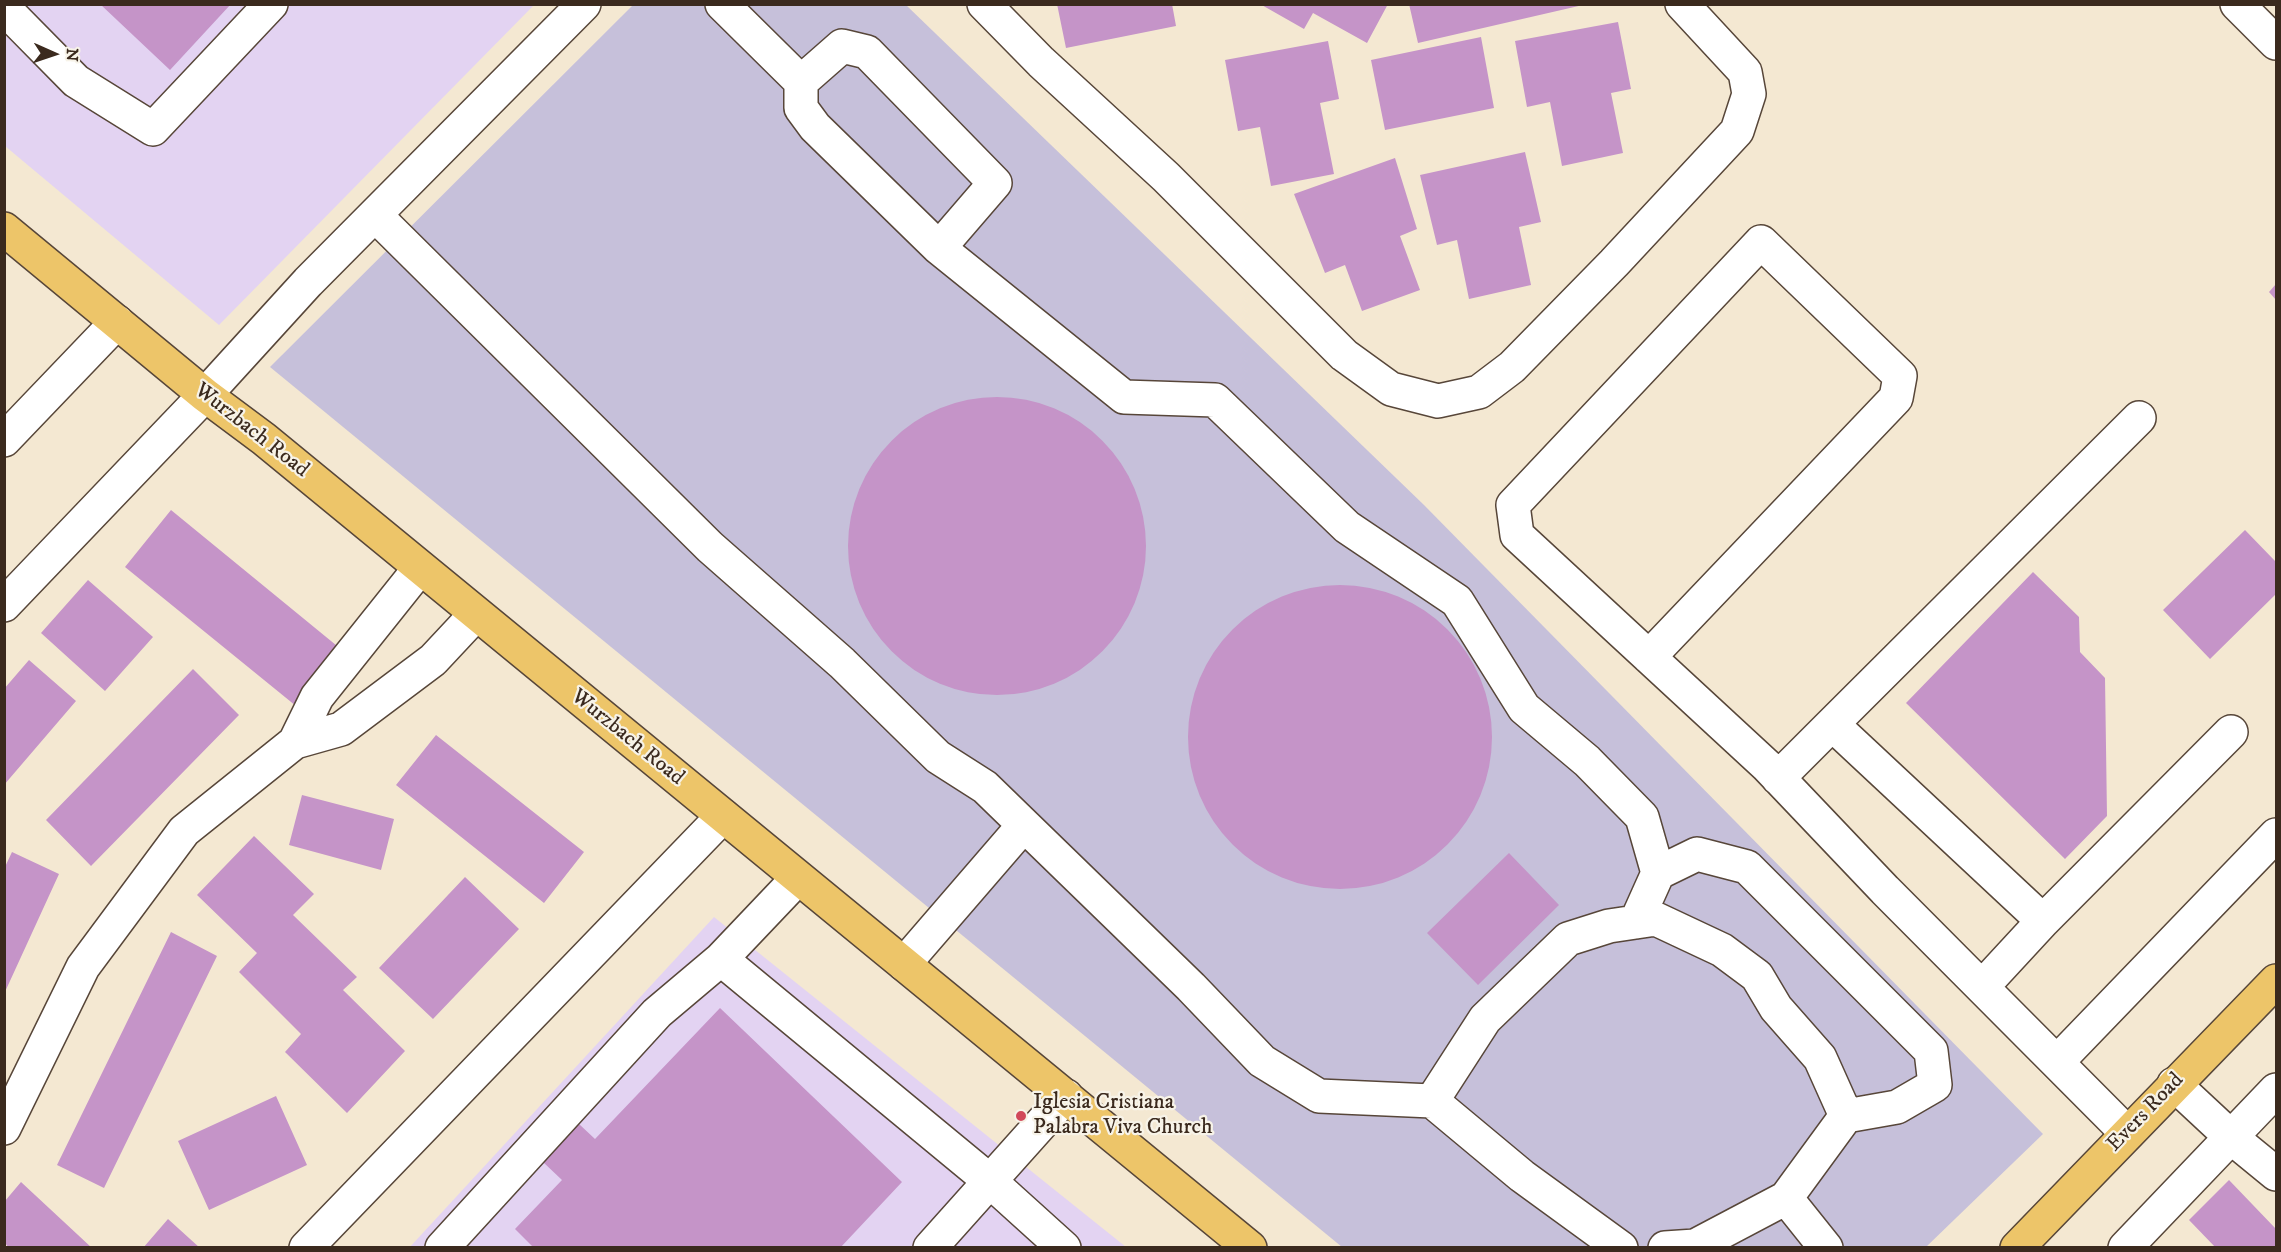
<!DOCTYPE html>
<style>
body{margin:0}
#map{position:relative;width:2281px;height:1252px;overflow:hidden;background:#f4e8d2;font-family:"IM FELL DW Pica",serif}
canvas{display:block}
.frame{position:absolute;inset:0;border:6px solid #3b2a1e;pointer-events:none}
.north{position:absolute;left:24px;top:24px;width:60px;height:60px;-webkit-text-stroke:4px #f7f3e8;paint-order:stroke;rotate:93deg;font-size:16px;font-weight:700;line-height:24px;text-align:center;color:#3b2a1e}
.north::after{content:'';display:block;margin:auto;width:21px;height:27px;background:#3b2a1e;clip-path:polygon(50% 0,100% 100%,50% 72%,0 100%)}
</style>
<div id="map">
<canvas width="2281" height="1252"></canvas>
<div class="frame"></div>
<div class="north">N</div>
</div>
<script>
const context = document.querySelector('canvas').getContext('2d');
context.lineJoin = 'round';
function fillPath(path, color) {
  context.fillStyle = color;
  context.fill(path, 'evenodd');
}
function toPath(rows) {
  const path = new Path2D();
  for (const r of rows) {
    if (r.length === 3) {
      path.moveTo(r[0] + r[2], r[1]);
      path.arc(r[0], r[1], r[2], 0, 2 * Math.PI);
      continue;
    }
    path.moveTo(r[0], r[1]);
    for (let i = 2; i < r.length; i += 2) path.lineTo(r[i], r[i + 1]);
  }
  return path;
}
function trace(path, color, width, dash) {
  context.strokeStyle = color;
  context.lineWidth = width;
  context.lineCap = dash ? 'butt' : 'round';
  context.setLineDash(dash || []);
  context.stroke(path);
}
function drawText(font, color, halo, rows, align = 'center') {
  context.font = font + ' "IM FELL DW Pica",serif';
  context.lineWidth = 4.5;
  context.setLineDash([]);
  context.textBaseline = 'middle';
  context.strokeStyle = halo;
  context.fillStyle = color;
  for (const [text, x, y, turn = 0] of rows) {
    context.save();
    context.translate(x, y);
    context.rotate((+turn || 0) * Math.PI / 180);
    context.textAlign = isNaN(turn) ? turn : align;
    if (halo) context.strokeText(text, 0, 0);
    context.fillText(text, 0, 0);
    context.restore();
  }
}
fillPath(toPath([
 [4,5,534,5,219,325,5,146],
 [714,917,1126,1247,409,1248]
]), '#e3d3f2');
fillPath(toPath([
 [633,5,906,5,1424,505,2043,1134,1926,1247,1342,1247,270,367]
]), '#c6c0da');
fillPath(toPath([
 [100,4,231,4,170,70],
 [1057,4,1172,4,1176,26,1066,48],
 [1260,4,1388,4,1367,43,1313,13,1304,29],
 [1409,4,1583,4,1583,5,1418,43],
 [1618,22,1631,89,1611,93,1623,153,1562,166,1550,102,1527,107,1515,41],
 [1481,37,1494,108,1385,130,1371,60],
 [1328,41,1339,99,1320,103,1334,174,1271,186,1260,127,1238,131,1225,60],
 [1525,152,1541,222,1519,227,1531,285,1469,299,1457,240,1437,245,1420,175],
 [1395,158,1417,229,1400,236,1420,290,1362,311,1345,265,1325,273,1294,194],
 [2276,284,2276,300,2269,292],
 [997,546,149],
 [171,510,342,650,296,706,125,567],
 [2245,530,2276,562,2276,594,2210,659,2163,610],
 [2033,572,2079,617,2080,652,2105,678,2107,816,2065,859,1906,703],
 [88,580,153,637,105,691,41,633],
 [1340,737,152],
 [29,660,76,701,4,785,4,689],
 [193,669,239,715,91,866,46,820],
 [436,735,584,852,544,903,396,785],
 [302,795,394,819,381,870,289,845],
 [254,836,314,894,293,915,357,977,343,990,405,1051,347,1113,285,1052,301,1034,239,972,257,953,197,895],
 [12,852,59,874,4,994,4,869],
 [1509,853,1559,905,1478,985,1427,933],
 [465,877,519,929,433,1019,379,968],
 [171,932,217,956,104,1188,57,1165],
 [720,1008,902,1182,840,1248,534,1248,515,1229,562,1180,543,1162,579,1124,595,1139],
 [276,1096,307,1165,209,1210,178,1141],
 [2229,1180,2276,1229,2276,1248,2216,1248,2189,1220],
 [21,1182,92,1248,9,1248,5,1243,5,1201],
 [168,1219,200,1248,143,1248]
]), '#c594c8');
const minor = toPath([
 [722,4,801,82,801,108,815,127,939,248,995,183,867,52,842,46,801,82],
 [984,4,1041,62,1166,177,1344,355,1391,389,1438,401,1479,392,1512,367,1614,263,1737,131,1749,94,1745,72,1682,4],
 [2237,4,2276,43],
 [4,8,76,81,153,129,271,4],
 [375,215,710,547,842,663,938,757,985,787,1191,987,1262,1061,1319,1096,1432,1101,1522,1176,1621,1248],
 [939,248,1124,397,1215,400,1347,527,1457,601,1524,708,1587,761,1642,817,1658,873,1636,922],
 [4,440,117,322],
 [4,605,205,395,308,282,584,4],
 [1649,657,1896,398,1900,376,1761,242,1513,505,1517,535,1649,657,1767,766,1885,890,2127,1133],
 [1832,724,2139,418],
 [295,742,341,729,433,660,476,614],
 [1778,778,1832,724,2043,921,1982,987],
 [1658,873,1697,854,1747,867,1931,1051,1935,1085,1897,1107,1846,1116],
 [798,878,721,959,991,1182,1064,1248],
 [2043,921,2231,732],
 [904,964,1024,825],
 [2057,1062,2276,835],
 [2174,1084,2232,1138,2276,1174],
 [1432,1101,1485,1019,1568,939,1609,926,1656,919,1722,950,1757,976,1776,1008,1820,1058,1846,1116,1786,1198,1695,1246,1665,1248],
 [4,1128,83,967,184,831,295,742,317,697,420,568],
 [1786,1198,1826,1248],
 [306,1248,723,816],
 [442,1248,657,1013,721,959],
 [930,1248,1066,1096],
 [2125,1248,2276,1090]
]);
const major = toPath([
 [4,229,205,395,264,439,1250,1248],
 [2017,1248,2276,981]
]);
trace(minor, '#574639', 36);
trace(major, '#574639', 36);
trace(minor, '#fff', 33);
trace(major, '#edc569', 33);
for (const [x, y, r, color] of [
 [1021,1116,6,"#d1495b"]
]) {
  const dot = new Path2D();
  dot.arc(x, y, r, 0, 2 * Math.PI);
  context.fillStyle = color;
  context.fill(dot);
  trace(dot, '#f7f3e8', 2);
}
drawText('22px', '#3b2a1e', '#f7f3e8', [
 ["Wurzbach Road",251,431,38],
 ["Wurzbach Road",627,738,39],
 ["Evers Road",2146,1113,-46]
]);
drawText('22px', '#3b2a1e', '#f7f3e8', [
 ["Iglesia Cristiana",1033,1103],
 ["Palabra Viva Church",1033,1128]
], 'left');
</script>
